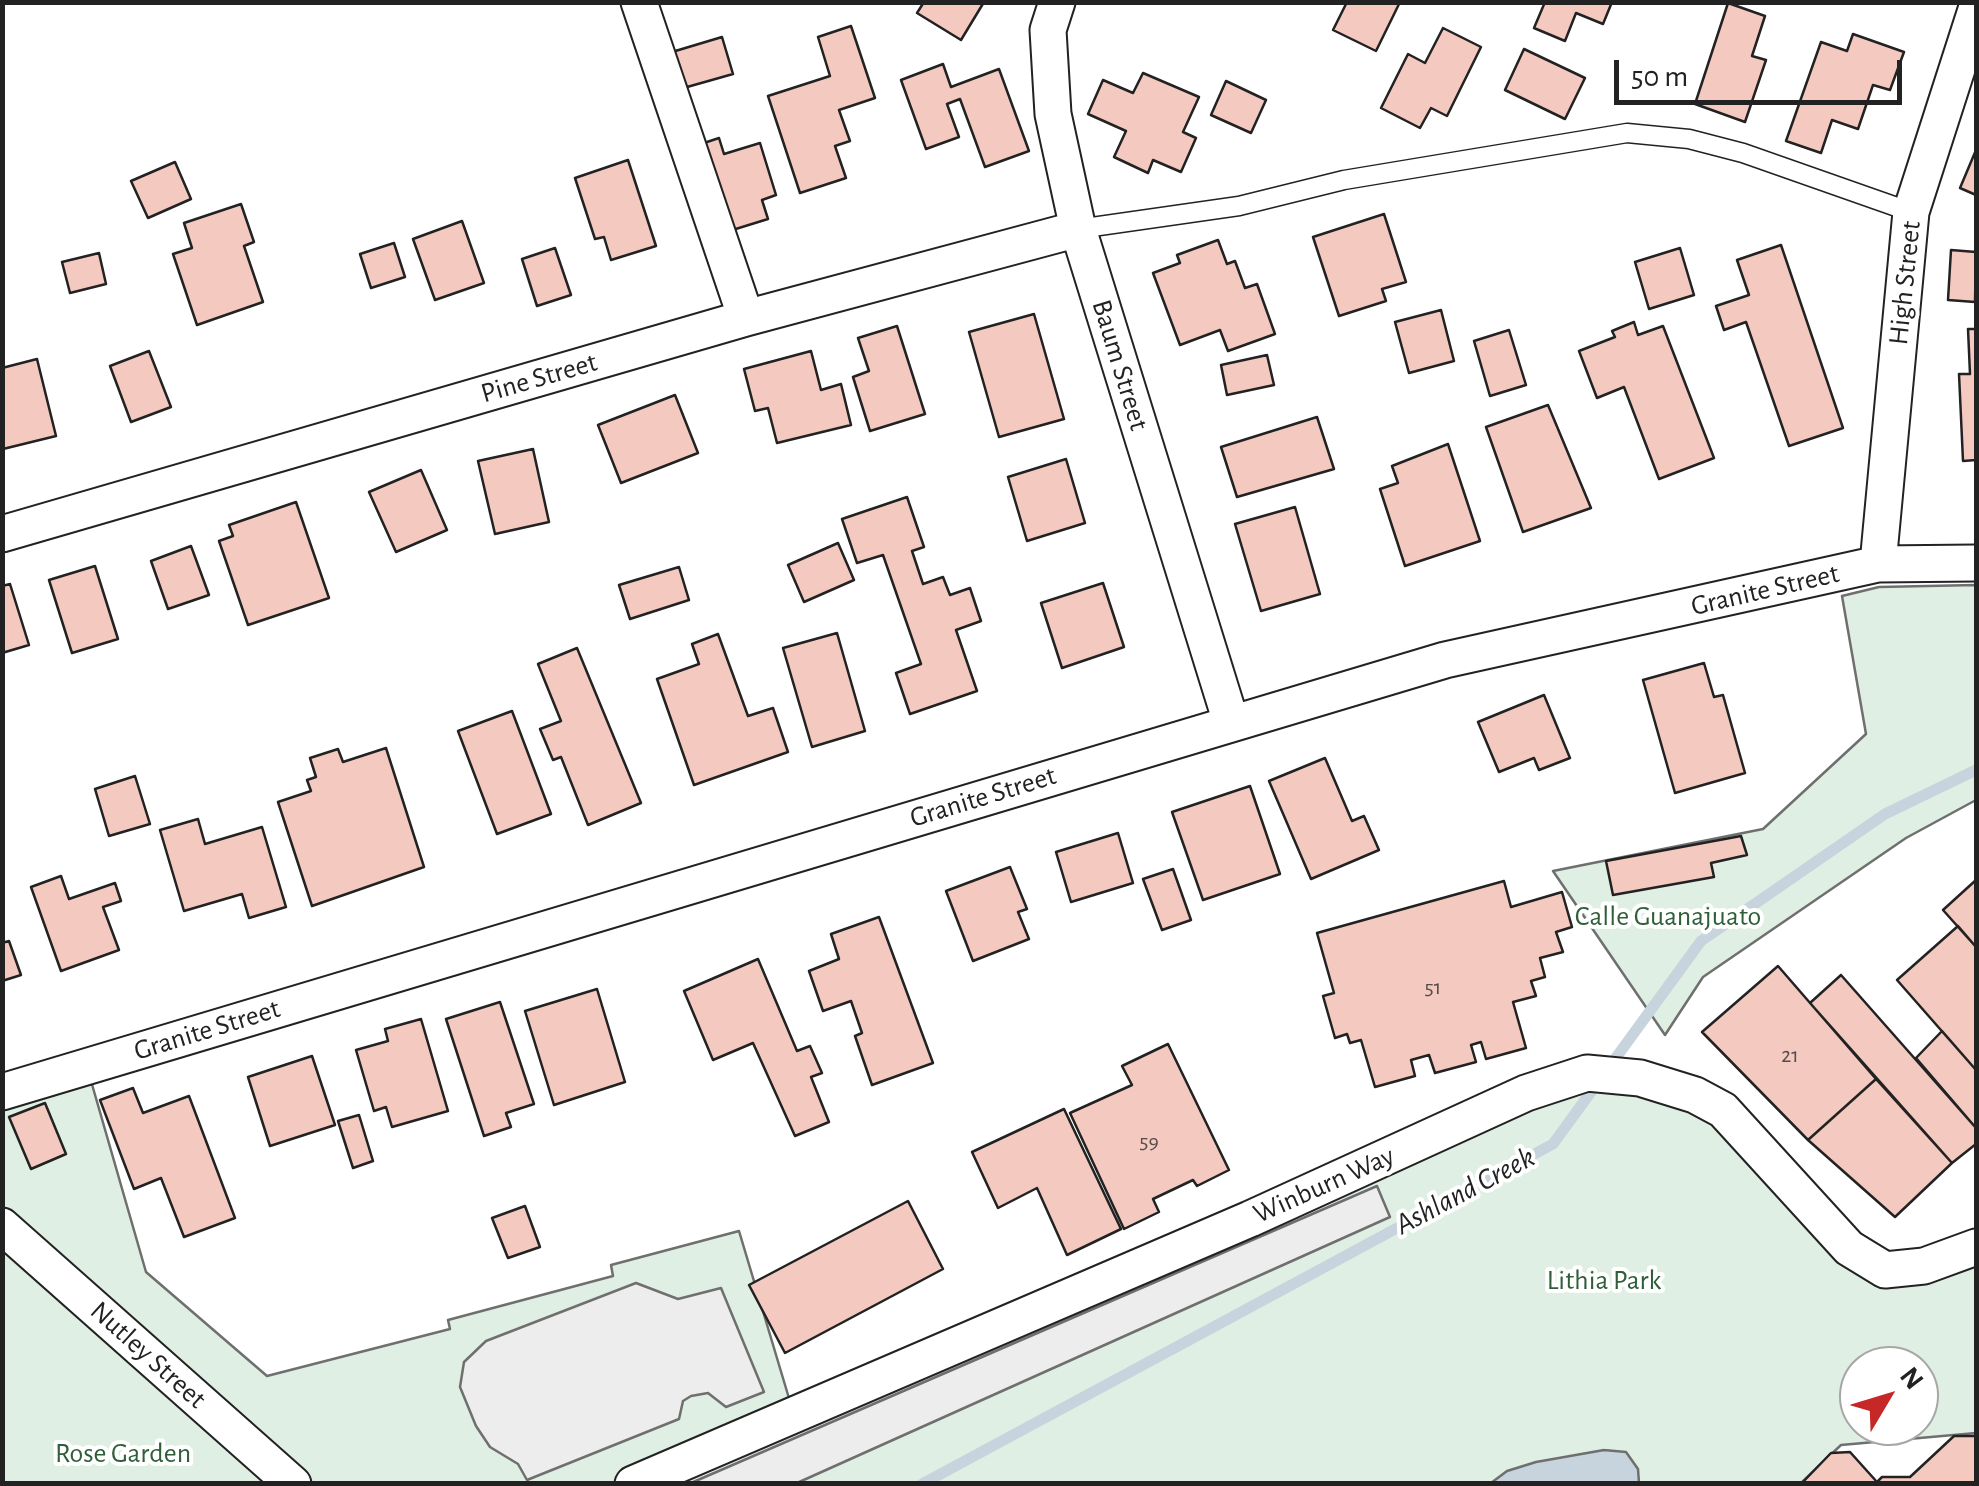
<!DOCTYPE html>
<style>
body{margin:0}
#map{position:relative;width:1979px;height:1486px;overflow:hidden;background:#fff;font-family:"Alegreya Sans",sans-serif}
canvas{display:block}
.frame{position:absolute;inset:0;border:5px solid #222;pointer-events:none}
.north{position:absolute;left:1839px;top:1346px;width:100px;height:100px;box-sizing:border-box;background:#fff;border:2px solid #a7a7a7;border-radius:50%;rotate:52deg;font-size:28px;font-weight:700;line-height:40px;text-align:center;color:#222}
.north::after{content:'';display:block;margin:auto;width:35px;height:45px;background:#c62828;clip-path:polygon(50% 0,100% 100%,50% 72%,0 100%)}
.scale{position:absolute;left:1614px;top:60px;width:288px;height:45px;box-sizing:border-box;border:5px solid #222;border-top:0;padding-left:12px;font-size:30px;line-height:35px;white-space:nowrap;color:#222;-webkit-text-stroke:8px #fff;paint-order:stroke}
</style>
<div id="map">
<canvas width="1979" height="1486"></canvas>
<div class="frame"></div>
<div class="north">N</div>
<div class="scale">50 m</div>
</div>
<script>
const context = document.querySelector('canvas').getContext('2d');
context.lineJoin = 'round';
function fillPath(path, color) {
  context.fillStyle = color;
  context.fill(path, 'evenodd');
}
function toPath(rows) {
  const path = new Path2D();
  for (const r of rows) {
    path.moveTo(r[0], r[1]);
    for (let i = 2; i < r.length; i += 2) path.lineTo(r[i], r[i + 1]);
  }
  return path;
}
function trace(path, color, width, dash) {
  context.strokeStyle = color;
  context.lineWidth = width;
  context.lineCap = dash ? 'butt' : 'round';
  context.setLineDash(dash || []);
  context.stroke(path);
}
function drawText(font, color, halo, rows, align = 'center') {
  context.font = font + ' "Alegreya Sans",sans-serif';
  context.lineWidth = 8;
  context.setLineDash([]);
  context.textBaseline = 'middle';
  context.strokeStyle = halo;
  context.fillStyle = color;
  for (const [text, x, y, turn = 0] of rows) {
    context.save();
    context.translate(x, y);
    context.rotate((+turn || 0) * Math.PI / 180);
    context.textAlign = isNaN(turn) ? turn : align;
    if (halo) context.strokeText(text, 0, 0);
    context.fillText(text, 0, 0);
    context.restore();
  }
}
const green = toPath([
 [1976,585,1976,800,1906,838,1703,977,1665,1035,1553,871,1763,829,1866,734,1842,596,1879,587,1976,585],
 [87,1067,146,1272,267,1376,450,1329,448,1320,613,1276,611,1265,739,1231,794,1415,1571,1077,1695,1095,1868,1262,1976,1260,1976,1433,1841,1445,1801,1483,3,1484,3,1092,87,1067],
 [1859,1366,1919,1366,1919,1426,1859,1426,1859,1366]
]);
fillPath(green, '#e0efe3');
trace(green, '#6f6f6f', 2.5);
const parking = toPath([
 [1377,1186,1390,1217,797,1483,691,1483,1377,1186],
 [636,1283,678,1299,721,1288,764,1392,726,1407,708,1393,691,1396,683,1401,679,1419,527,1480,518,1464,490,1447,476,1426,460,1387,464,1362,486,1341,636,1283]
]);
fillPath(parking, '#ededed');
trace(parking, '#6f6f6f', 2.5);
const water = toPath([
 [1604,1450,1626,1452,1638,1469,1639,1483,1491,1483,1507,1471,1536,1462,1604,1450]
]);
fillPath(water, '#c7d3dd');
trace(water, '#6f6f6f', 2.5);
trace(toPath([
 [922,1484,1553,1144,1701,941,1885,814,1976,770]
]), '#c7d3dd', 11);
const building = toPath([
 [924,2,984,2,961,40,917,13,924,2],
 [1347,2,1400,2,1376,51,1333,30,1347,2],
 [1545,2,1612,2,1603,24,1576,13,1565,41,1534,28,1545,2],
 [1728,3,1765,16,1752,56,1766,60,1745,122,1695,104,1728,3],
 [851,26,875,98,839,110,850,141,835,146,846,178,800,193,768,96,830,76,818,37,851,26],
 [1443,28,1481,47,1447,116,1431,108,1420,128,1381,108,1408,54,1425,63,1443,28],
 [1853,34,1904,52,1890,90,1873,85,1858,129,1832,120,1821,153,1786,141,1821,42,1847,51,1853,34],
 [722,37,733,74,673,91,662,55,722,37],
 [1524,49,1585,78,1565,119,1505,90,1524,49],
 [943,64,951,87,999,69,1029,151,985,167,960,99,947,104,959,137,926,149,901,80,943,64],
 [1143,73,1199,97,1183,132,1196,138,1181,172,1153,160,1148,173,1114,157,1126,131,1088,114,1103,80,1133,93,1143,73],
 [1226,81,1266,100,1251,133,1211,115,1226,81],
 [719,138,724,154,760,143,776,195,762,200,768,219,726,232,698,145,719,138],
 [1976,150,1976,195,1960,188,1976,150],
 [628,160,656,246,611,260,604,237,595,239,575,178,628,160],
 [175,162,191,199,148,218,131,181,175,162],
 [241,204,254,242,244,246,263,302,197,325,173,254,192,248,184,223,241,204],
 [1384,214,1406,282,1382,289,1386,301,1339,316,1313,237,1384,214],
 [462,221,484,283,435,300,413,239,462,221],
 [1218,240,1227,264,1235,261,1245,288,1257,284,1275,334,1228,351,1220,330,1180,345,1153,273,1180,263,1177,255,1218,240],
 [394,243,405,277,371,288,360,254,394,243],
 [1781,245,1843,428,1789,446,1746,322,1724,330,1716,306,1749,295,1737,260,1781,245],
 [555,248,571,295,537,306,522,259,555,248],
 [1680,248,1694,295,1649,309,1635,262,1680,248],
 [1951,250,1976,252,1975,302,1948,300,1951,250],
 [99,253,106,284,70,293,62,262,99,253],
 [1441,310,1454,361,1409,373,1395,322,1441,310],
 [1034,314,1064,419,999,437,969,332,1034,314],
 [1634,322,1638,335,1663,326,1714,458,1659,479,1624,387,1597,398,1579,351,1615,337,1612,331,1634,322],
 [897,326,925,414,870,431,853,377,869,371,858,338,897,326],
 [1968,329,1976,329,1976,460,1963,461,1959,374,1970,374,1968,329],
 [1509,330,1526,385,1490,396,1474,341,1509,330],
 [149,351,171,407,131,422,110,366,149,351],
 [811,351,821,390,841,384,851,425,777,443,768,408,755,411,744,369,811,351],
 [1267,355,1274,385,1227,395,1221,365,1267,355],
 [37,359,56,436,3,449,2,368,37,359],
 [675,395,698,453,621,483,598,425,675,395],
 [1548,405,1591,508,1523,532,1486,427,1548,405],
 [1317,417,1334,469,1237,497,1221,447,1317,417],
 [1448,444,1480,541,1405,566,1380,489,1398,483,1392,466,1448,444],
 [533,449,549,522,495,534,478,461,533,449],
 [1066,459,1085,523,1027,541,1008,477,1066,459],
 [421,470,447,530,396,552,369,492,421,470],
 [907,497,924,547,912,551,923,584,943,577,950,595,970,588,981,621,956,630,977,691,910,714,896,673,921,664,883,555,857,563,842,519,907,497],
 [296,502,329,598,248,625,219,541,233,536,229,525,296,502],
 [1295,507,1320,594,1261,611,1235,524,1295,507],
 [838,543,854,580,804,602,788,565,838,543],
 [191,546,209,595,168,609,151,561,191,546],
 [95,566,118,639,72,653,49,580,95,566],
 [679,567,689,600,630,619,619,585,679,567],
 [1103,583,1124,647,1062,668,1041,603,1103,583],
 [10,584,29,645,2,653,2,586,10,584],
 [837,633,865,731,812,747,783,648,837,633],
 [718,634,748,716,773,708,788,752,694,785,657,679,699,664,692,644,718,634],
 [577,648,641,803,588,825,561,757,553,760,540,729,561,721,538,664,577,648],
 [1704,663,1714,697,1723,695,1745,773,1675,793,1643,680,1704,663],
 [1544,695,1570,758,1539,770,1534,758,1499,772,1478,722,1544,695],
 [512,711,551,814,497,834,458,731,512,711],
 [386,748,424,867,312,906,278,802,311,791,307,780,316,777,310,758,338,749,343,762,386,748],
 [1325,758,1352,821,1364,816,1379,850,1311,879,1269,781,1325,758],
 [135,776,150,824,109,836,95,789,135,776],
 [1250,786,1280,874,1203,900,1172,812,1250,786],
 [198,819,205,844,262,827,286,907,249,918,242,894,184,911,160,830,198,819],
 [1118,833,1133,883,1071,902,1056,852,1118,833],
 [1741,836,1747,855,1711,863,1714,877,1613,895,1606,861,1741,836],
 [1010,867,1027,909,1018,912,1029,939,973,961,946,891,1010,867],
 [1173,869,1191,920,1162,930,1143,879,1173,869],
 [61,876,69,899,115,883,121,901,103,907,119,950,61,971,31,887,61,876],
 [1976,880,1976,947,1943,910,1976,880],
 [1504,881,1511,907,1562,892,1572,927,1556,932,1563,952,1540,958,1545,977,1531,981,1536,996,1513,1002,1526,1048,1486,1059,1481,1042,1471,1045,1476,1062,1435,1073,1429,1055,1411,1060,1415,1076,1375,1087,1361,1040,1350,1043,1347,1034,1335,1038,1323,996,1334,993,1317,933,1504,881],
 [879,917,933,1063,872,1085,855,1036,862,1033,851,1001,823,1011,809,971,839,959,831,934,879,917],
 [1958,926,1976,947,1976,1070,1897,980,1958,926],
 [9,941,21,975,2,981,2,943,9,941],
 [758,959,797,1051,810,1046,822,1073,811,1077,829,1122,795,1136,753,1043,713,1060,684,991,758,959],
 [1778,966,1876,1079,1808,1140,1702,1032,1778,966],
 [1841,975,1976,1128,1976,1144,1952,1163,1810,1003,1841,975],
 [597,989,625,1082,554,1105,525,1011,597,989],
 [500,1002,534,1104,506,1113,511,1127,484,1136,446,1019,500,1002],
 [421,1019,448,1111,392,1127,386,1107,374,1111,356,1050,388,1041,385,1029,421,1019],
 [1942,1031,1976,1070,1976,1128,1916,1058,1942,1031],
 [1168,1044,1229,1170,1197,1186,1193,1180,1153,1199,1159,1212,1124,1229,1070,1113,1132,1085,1122,1066,1168,1044],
 [312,1056,335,1125,270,1146,248,1077,312,1056],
 [1876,1079,1952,1163,1895,1217,1808,1140,1876,1079],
 [133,1088,143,1113,189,1096,235,1218,184,1237,161,1178,134,1189,100,1100,133,1088],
 [45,1103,66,1154,31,1169,9,1117,45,1103],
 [1064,1109,1121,1229,1067,1255,1037,1188,998,1208,972,1152,1064,1109],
 [359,1115,373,1161,353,1168,338,1121,359,1115],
 [908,1201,943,1269,785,1353,749,1285,908,1201],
 [525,1206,540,1247,508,1258,492,1218,525,1206],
 [1954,1436,1976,1436,1976,1484,1801,1484,1831,1453,1850,1452,1877,1482,1882,1477,1910,1477,1954,1436]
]);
fillPath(building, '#f3c9c0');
trace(building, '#222', 2.5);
const service = toPath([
 [1078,229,1239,206,1344,180,1627,133,1689,139,1743,153,1911,212]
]);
const minor = toPath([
 [639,2,746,318],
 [1057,2,1048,30,1053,114,1078,229,1231,722],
 [2,534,746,318,1078,229],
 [1878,564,1911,212,1976,10],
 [2,1092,1445,660,1878,564,1976,563],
 [2,1226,293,1484],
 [633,1484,1250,1219,1526,1093,1587,1073,1640,1078,1695,1095,1723,1110,1849,1248,1885,1270,1924,1266,1976,1247]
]);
trace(service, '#222', 21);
trace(minor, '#222', 39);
trace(service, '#fff', 18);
trace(minor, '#fff', 35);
drawText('22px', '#564c4a', null, [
 ["51",1433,987],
 ["21",1790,1055],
 ["59",1149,1141]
]);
drawText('28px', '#222', '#fff', [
 ["High Street",1905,283,-84],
 ["Baum Street",1120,365,73],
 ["Pine Street",539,378,-16],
 ["Granite Street",1765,590,-13],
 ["Granite Street",983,797,-17],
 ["Granite Street",207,1030,-17],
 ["Winburn Way",1324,1185,-24],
 ["Nutley Street",148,1355,42]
]);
drawText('28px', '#2f5e38', '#fff', [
 ["Calle Guanajuato",1668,917],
 ["Lithia Park",1604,1281],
 ["Rose Garden",123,1454]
]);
drawText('italic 30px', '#222', '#fff', [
 ["Ashland Creek",1465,1191,-28]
]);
</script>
